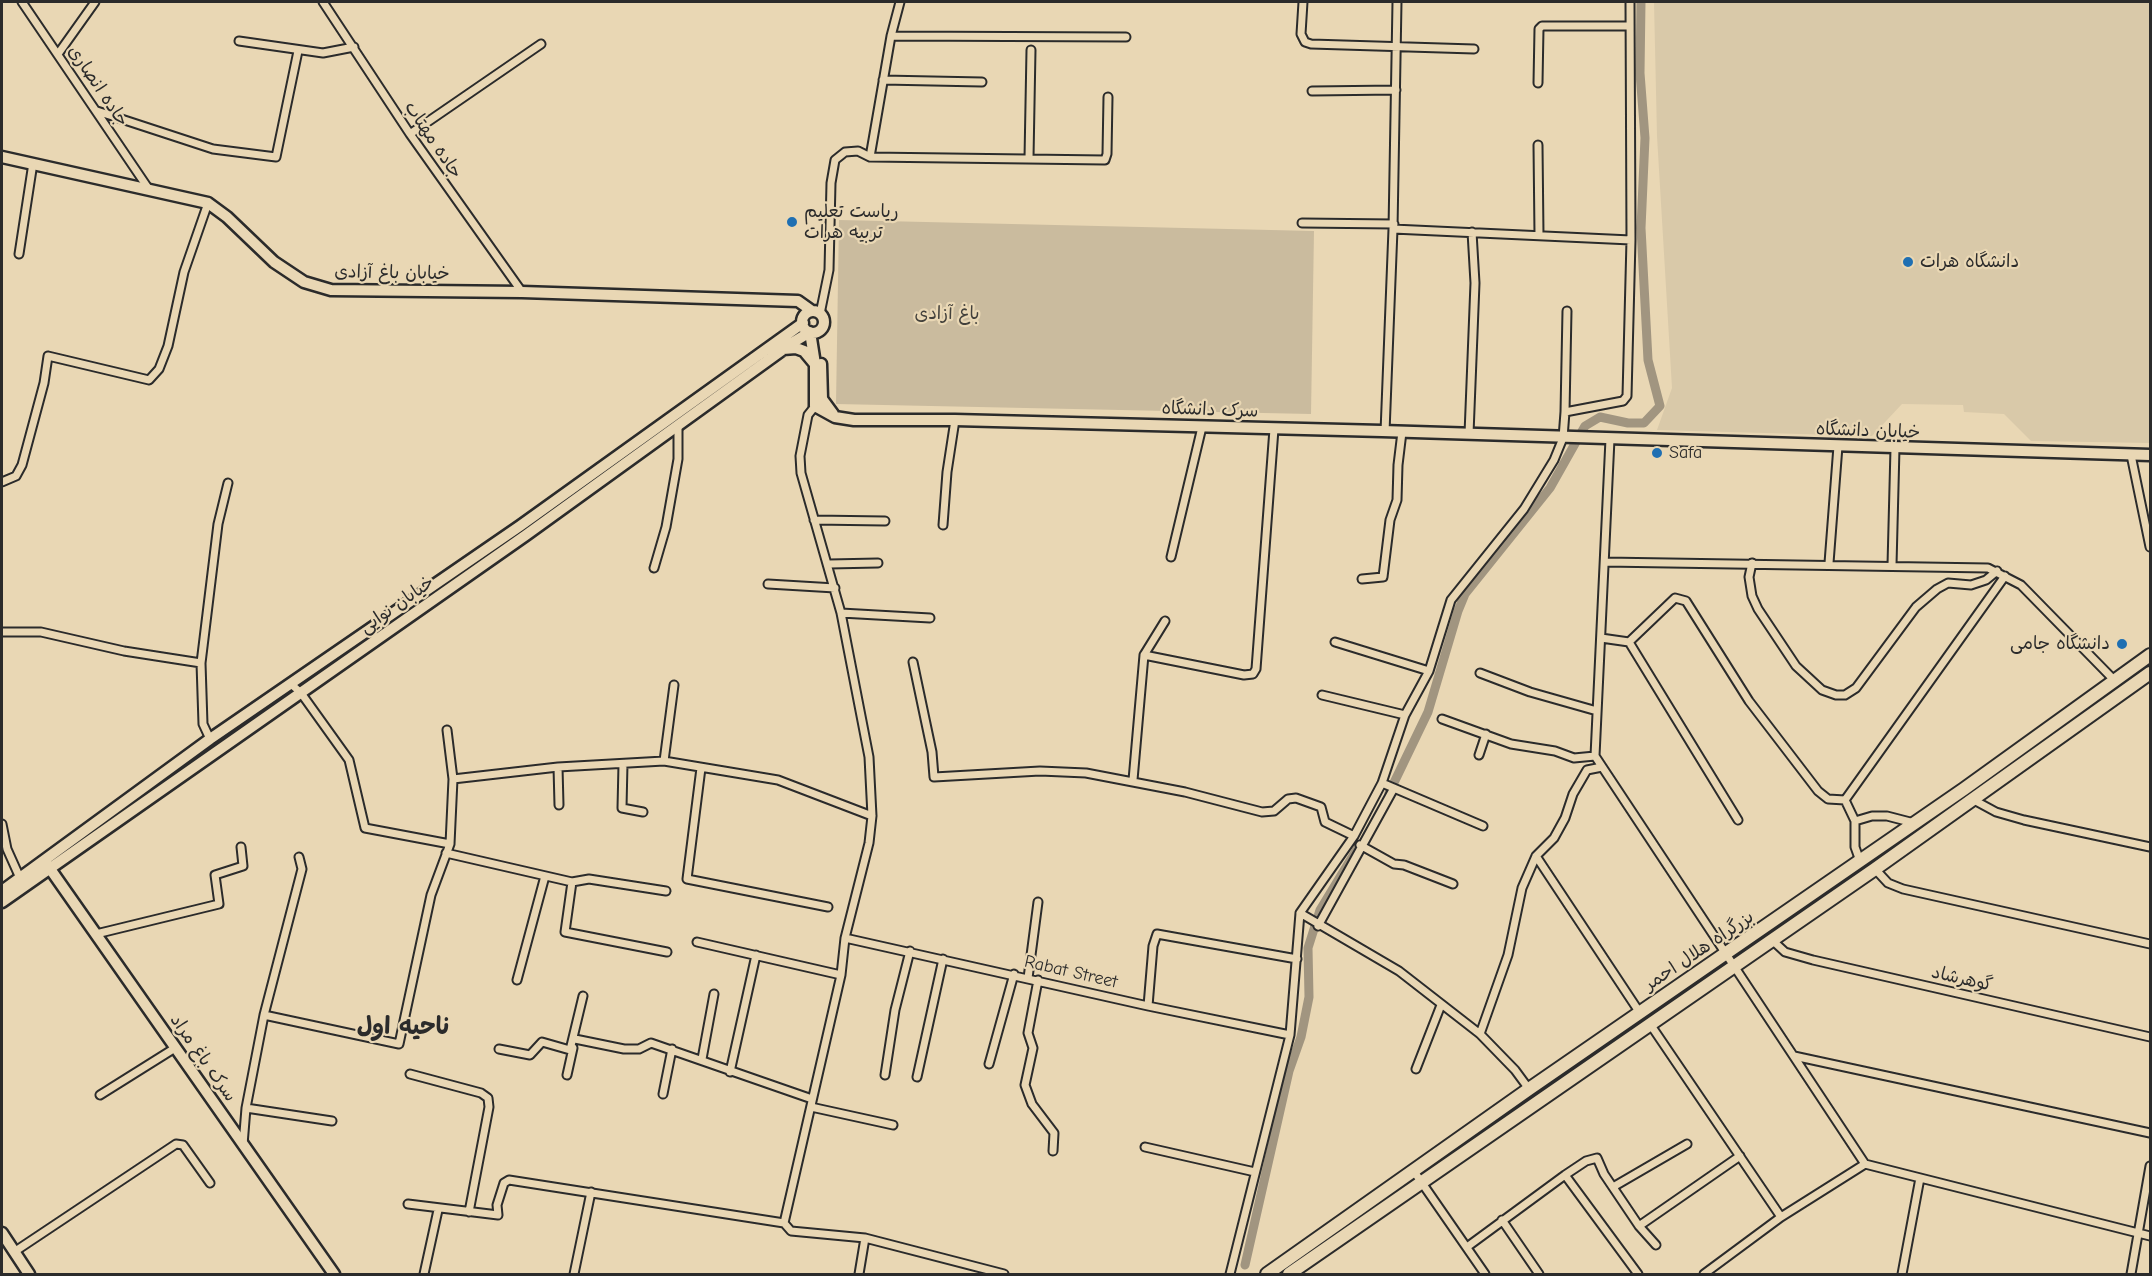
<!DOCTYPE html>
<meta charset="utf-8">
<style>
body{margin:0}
#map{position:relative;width:2152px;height:1276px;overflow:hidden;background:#e9d7b4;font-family:"Comic Neue",sans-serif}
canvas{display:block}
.frame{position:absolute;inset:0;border:3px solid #2b2b2b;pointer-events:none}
</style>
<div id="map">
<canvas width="2152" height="1276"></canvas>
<div class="frame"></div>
</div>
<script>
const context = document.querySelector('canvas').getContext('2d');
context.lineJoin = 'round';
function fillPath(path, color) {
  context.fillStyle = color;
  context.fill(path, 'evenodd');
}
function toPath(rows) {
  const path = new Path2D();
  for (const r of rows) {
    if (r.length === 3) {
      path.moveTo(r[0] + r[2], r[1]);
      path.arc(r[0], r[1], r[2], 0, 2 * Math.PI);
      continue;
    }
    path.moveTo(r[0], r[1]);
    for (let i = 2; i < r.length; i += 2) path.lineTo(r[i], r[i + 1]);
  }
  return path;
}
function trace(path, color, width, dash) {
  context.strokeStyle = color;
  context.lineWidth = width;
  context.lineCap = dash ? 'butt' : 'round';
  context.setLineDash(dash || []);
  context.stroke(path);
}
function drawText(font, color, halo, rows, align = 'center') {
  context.font = font + ' "Comic Neue","Playpen Sans Arabic",sans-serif';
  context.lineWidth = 4.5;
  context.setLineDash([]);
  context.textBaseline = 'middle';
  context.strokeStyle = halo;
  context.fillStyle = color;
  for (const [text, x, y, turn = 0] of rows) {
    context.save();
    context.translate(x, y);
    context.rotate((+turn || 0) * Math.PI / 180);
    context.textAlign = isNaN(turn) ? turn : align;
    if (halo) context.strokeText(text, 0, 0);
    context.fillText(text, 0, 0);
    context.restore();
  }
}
fillPath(toPath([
 [1654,2,2150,2,2150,443,2031,441,2004,414,1964,412,1963,405,1902,404,1872,436,1657,430,1672,388,1657,136]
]), '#d9c9a9');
fillPath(toPath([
 [839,220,1314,231,1311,414,836,404]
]), '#cabb9e');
trace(toPath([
 [1389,793,1428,712,1458,611,1465,594,1550,488,1585,426,1600,417,1628,423,1644,423,1660,406,1648,360,1641,228,1645,138,1640,73,1641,2],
 [1245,1265,1289,1071,1301,1037,1309,997,1308,948,1320,910,1360,844]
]), '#a19580', 9);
const street = toPath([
 [22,2,148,188],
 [323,2,410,134,522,292],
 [1303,2,1301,34,1305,42,1311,44,1474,49],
 [891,36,1126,37],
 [239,41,323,53,354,47],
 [58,54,95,2],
 [883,80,982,82],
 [1538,83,1539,29,1542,26,1630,26],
 [1312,91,1396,90],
 [97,111,213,149,276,157,298,51],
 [410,134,541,44],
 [1538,145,1539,235],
 [870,157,1105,160,1107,154,1108,97],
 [1029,158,1031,50],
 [1302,223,1394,224],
 [1393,229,1631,240],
 [19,254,33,163],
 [820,314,829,270,831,183,835,160,845,152,858,151,870,157,891,36,900,2],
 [1565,412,1623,401,1627,396,1631,240,1630,2],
 [1385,432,1393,229,1397,2],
 [1469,434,1475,283,1472,232],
 [1610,439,1595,756,1865,1164,2150,1236],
 [2131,455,2150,547],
 [2,482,16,476,22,465,44,383,48,356,149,380,159,369,168,346,184,272,208,203],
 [814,520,885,521],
 [943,525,947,472,955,420],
 [1171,557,1202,427],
 [1605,562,1988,568,2021,585,2116,682],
 [1752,563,1749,577,1752,596,1758,609,1796,666,1822,690,1836,695,1845,695,1856,688,1916,607,1937,589,1948,583,1971,585,1986,580,1997,571],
 [1829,563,1838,446],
 [829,564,878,563],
 [1892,565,1895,448],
 [654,568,666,527,678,459,678,425],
 [1362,579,1383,577,1390,520,1397,500,1398,465,1402,432],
 [768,584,835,588],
 [841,613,930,618],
 [2,632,41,632,124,651,201,663],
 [1601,638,1629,642,1738,820],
 [1335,642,1429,671],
 [1629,642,1675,598,1686,601,1749,701,1818,791,1828,799,1845,800],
 [1144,655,1244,675,1253,674,1256,669,1274,429],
 [913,662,932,752,934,777,1040,771,1086,773,1185,792,1262,812,1274,811,1288,799,1296,798,1321,807,1325,822,1354,836],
 [1480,673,1530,692,1597,711],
 [291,684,301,693,349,760,365,828,450,844,453,779,558,767,664,761,778,780,872,816],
 [1322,695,1405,715],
 [1442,719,1511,744,1555,751,1574,758,1595,756],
 [447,730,453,779],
 [210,739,203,724,201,663,218,524,228,483],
 [1479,755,1486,734],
 [664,761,674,685],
 [623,764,622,808,643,812],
 [558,767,559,805],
 [701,768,687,879,828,907],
 [1133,780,1144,655,1165,621],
 [1382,783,1483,826],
 [1972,799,1996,812,2024,820,2150,847],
 [1845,800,2005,576],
 [1845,800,1855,821,1855,847,1860,861],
 [1855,821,1872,816,1887,816,1914,823],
 [2,824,7,849,20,878],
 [1360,845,1394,864,1404,865,1453,884],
 [446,853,572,882,589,879,666,891],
 [1536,856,1640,1013],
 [1875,869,1888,883,1903,889,2150,944],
 [572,882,565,932,667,952],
 [1300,913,1399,971,1480,1034,1515,1070,1529,1089],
 [1318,926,1394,788],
 [96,934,219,904,215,875,243,866,241,847],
 [845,938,1148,1006,1290,1035],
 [1772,940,1785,952,1813,960,2150,1037],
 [697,942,841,975],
 [1028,978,1038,902],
 [517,980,545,876],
 [1038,980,1028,1033,1033,1048,1025,1085,1032,1104,1054,1133,1053,1151],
 [1148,1006,1153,946,1157,934,1297,959],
 [264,1015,399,1044,431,895,450,844],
 [1650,1024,1781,1217],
 [1480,1034,1508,955,1522,888,1536,856,1554,838,1565,818,1573,794,1587,770,1602,767],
 [575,1039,624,1049,639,1049,651,1043,812,1099],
 [499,1049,530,1055,542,1042,570,1050,583,996],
 [1794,1056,2150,1133],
 [702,1059,714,994],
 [989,1064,1014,974],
 [1416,1069,1441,1005],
 [730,1072,756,955],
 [410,1074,481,1093,488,1098,489,1107,469,1212],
 [567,1075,573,1048],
 [885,1075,895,1010,910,951],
 [917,1077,943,959],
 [663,1094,672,1049],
 [100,1095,175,1048],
 [811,1107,893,1125],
 [246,1108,332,1121],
 [243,1145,246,1108,264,1015,302,869,299,857],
 [1145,1147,1255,1172],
 [1413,1170,1485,1274],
 [1565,1175,1638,1274],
 [1613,1187,1687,1144],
 [408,1204,498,1215,497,1205,504,1183,509,1180,784,1223,791,1231,865,1238,1004,1274],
 [1502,1220,1539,1274],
 [784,1223,841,975,845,938,869,843,872,816,869,757,841,613,801,473,800,456,808,415,816,405],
 [1639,1226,1740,1156],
 [1467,1247,1565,1175,1586,1161,1597,1158,1604,1174,1639,1226,1656,1245],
 [14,1252,176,1144,183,1145,210,1183],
 [424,1274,438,1210],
 [574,1274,591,1192],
 [859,1274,865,1238],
 [1230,1274,1290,1035,1300,913,1354,836,1382,783,1405,715,1429,671,1451,600,1524,509,1554,460,1563,438,1565,412,1567,311],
 [1704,1274,1781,1217,1865,1164],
 [1902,1274,1920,1178],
 [2131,1274,2150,1166]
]);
const secondary = toPath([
 [2,157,208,203,227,217,274,262,304,282,331,290,522,292,798,301,812,311],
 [813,322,11],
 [783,349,796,348,804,351,814,363],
 [821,364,822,399,833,414],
 [46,863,334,1274],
 [2,891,210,739,520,526,803,323],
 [2,902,526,535,792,343,810,332,815,364,815,406,835,417,854,420,955,420,1382,431,2150,455],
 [2,1233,29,1274]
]);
const highway = toPath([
 [1267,1274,1529,1089,1964,789,2150,655],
 [1289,1274,1875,869,2150,673]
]);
trace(street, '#2b2b2b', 11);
trace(secondary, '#2b2b2b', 15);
trace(highway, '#2b2b2b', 16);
trace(street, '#e9d7b4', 7);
trace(secondary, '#e9d7b4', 10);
trace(highway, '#e9d7b4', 12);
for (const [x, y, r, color] of [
 [792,222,6,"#1f6fb2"],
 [1908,262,6,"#1f6fb2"],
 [1657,453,6,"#1f6fb2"],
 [2122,644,6,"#1f6fb2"]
]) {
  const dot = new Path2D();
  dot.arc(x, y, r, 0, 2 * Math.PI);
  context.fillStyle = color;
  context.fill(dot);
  trace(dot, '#e9d7b4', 2);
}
drawText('18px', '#2b2b2b', '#e9d7b4', [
 ["جاده انصاری",98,86,56],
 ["جاده مهتاب",433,140,56],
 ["خیابان باغ آزادی",392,273,1],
 ["سرک دانشگاه",1210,410,2],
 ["خیابان دانشگاه",1868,431,2],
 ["خیابان نوایی",397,605,-35],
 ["بزرگراه هلال احمر",1699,951,-34],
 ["Rabat Street",1071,972,13],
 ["گوهرشاد",1962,979,13],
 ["سرک باغ مراد",203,1058,55]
]);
drawText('18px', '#2b2b2b', '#e9d7b4', [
 ["ریاست تعلیم",804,212],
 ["تربیه هرات",804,233],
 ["دانشگاه هرات",1920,262],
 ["Safa",1669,453],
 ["دانشگاه جامی",2110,644,"right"]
], 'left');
drawText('18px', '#43413c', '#e9d7b4', [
 ["باغ آزادی",947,314]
]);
drawText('bold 24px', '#2b2b2b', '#e9d7b4', [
 ["ناحیه اول",403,1027]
]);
</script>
